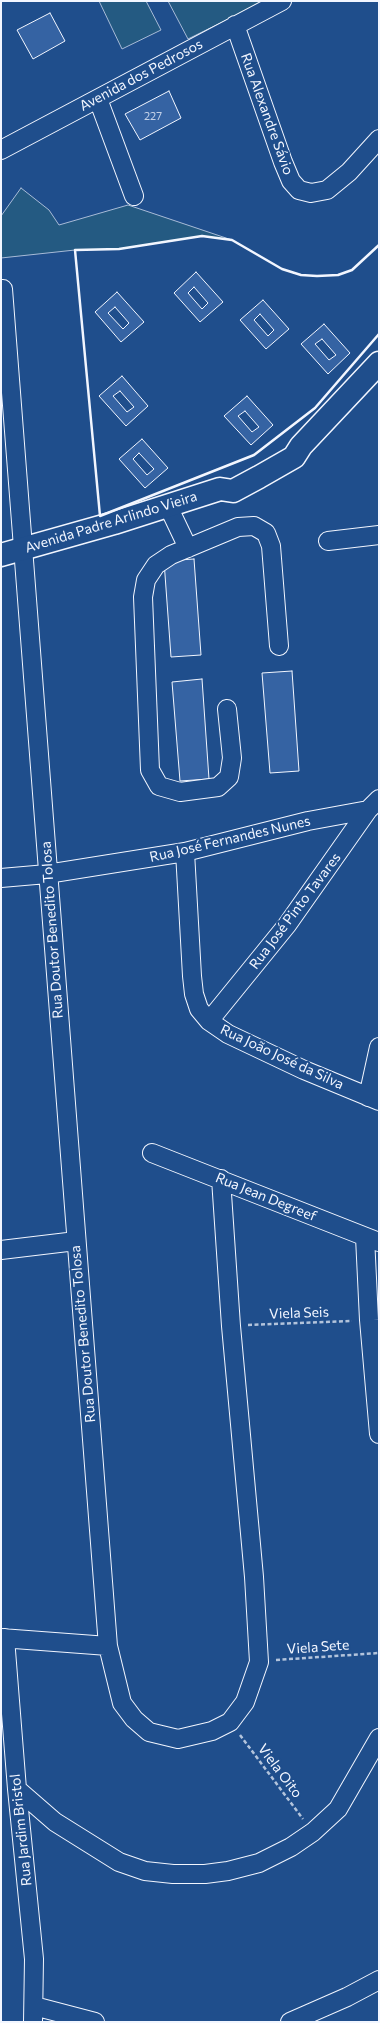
<!DOCTYPE html>
<meta charset="utf-8">
<style>
body{margin:0}
#map{position:relative;width:380px;height:2023px;overflow:hidden;background:#1f4e8c;font-family:Commissioner,sans-serif}
canvas{display:block}
.frame{position:absolute;inset:0;border:2px solid #f2f6ff;pointer-events:none}
</style>
<div id="map">
<canvas width="380" height="2023"></canvas>
<div class="frame"></div>
</div>
<script>
const context = document.querySelector('canvas').getContext('2d');
context.lineJoin = 'round';
function fillPath(path, color) {
  context.fillStyle = color;
  context.fill(path, 'evenodd');
}
function toPath(rows) {
  const path = new Path2D();
  for (const r of rows) {
    path.moveTo(r[0], r[1]);
    for (let i = 2; i < r.length; i += 2) path.lineTo(r[i], r[i + 1]);
  }
  return path;
}
function trace(path, color, width, dash) {
  context.strokeStyle = color;
  context.lineWidth = width;
  context.lineCap = dash ? 'butt' : 'round';
  context.setLineDash(dash || []);
  context.stroke(path);
}
function drawText(font, color, halo, rows, align = 'center') {
  context.font = font + ' Commissioner,sans-serif';
  context.lineWidth = 4;
  context.setLineDash([]);
  context.textBaseline = 'middle';
  context.strokeStyle = halo;
  context.fillStyle = color;
  for (const [text, x, y, turn = 0] of rows) {
    context.save();
    context.translate(x, y);
    context.rotate((+turn || 0) * Math.PI / 180);
    context.textAlign = isNaN(turn) ? turn : align;
    if (halo) context.strokeText(text, 0, 0);
    context.fillText(text, 0, 0);
    context.restore();
  }
}
const green = toPath([
 [99,1,146,1,161,30,122,49,99,1],
 [168,1,265,1,188,39,168,1],
 [21,188,49,210,59,225,128,205,232,240,202,236,119,249,75,250,1,258,1,216,21,188]
]);
fillPath(green, '#245a82');
trace(green, '#a8bbd7', 1);
const building = toPath([
 [50,13,65,41,33,59,17,30,50,13],
 [169,91,181,118,140,140,125,114,169,91],
 [196,272,223,302,200,322,174,293,196,272],
 [194,287,208,303,202,309,188,293,194,287],
 [117,292,144,322,121,342,95,312,117,292],
 [263,300,289,329,266,349,240,320,263,300],
 [115,307,129,323,123,329,108,313,115,307],
 [260,314,274,330,268,336,254,320,260,314],
 [324,324,350,353,328,374,301,344,324,324],
 [322,339,336,355,329,360,315,344,322,339],
 [122,376,148,406,126,426,99,396,122,376],
 [120,391,134,407,127,412,113,396,120,391],
 [247,396,273,425,251,445,224,416,247,396],
 [245,411,259,427,252,432,238,416,245,411],
 [142,439,168,468,145,488,119,459,142,439],
 [139,453,154,469,147,475,133,459,139,453],
 [194,559,201,655,171,657,164,561,194,559],
 [292,671,299,771,270,773,262,673,292,671],
 [202,679,209,779,180,781,172,682,202,679]
]);
fillPath(building, '#3563a3');
trace(building, '#f2f6ff', 1);
const minor = toPath([
 [235,25,283,162,291,181,299,190,311,193,327,190,349,172,379,139],
 [98,99,134,196],
 [1,150,282,1],
 [3,289,108,1646,122,1703,134,1719,149,1732,178,1739,212,1731,230,1722,245,1702,259,1662,254,1577,231,1326,221,1179],
 [168,506,188,548],
 [328,541,379,535],
 [227,709,232,758,229,777,218,787,180,792,159,786,150,770,143,597,146,580,156,565,171,555,238,527,254,526,266,533,271,546,279,646],
 [185,852,192,976,194,994,199,1009,209,1021,228,1034,304,1070,379,1101],
 [1,878,47,874,185,852,308,821,368,810],
 [209,1021,287,925,368,810,379,799],
 [368,1097,379,1047],
 [152,1153,379,1242],
 [365,1237,369,1320,379,1434],
 [1,1250,76,1241],
 [1,1638,108,1646],
 [5,1638,17,1789,34,1959,33,2022],
 [17,1789,55,1822,119,1862,145,1871,173,1874,205,1874,228,1871,259,1863,291,1847,313,1832,338,1809,379,1738],
 [34,2006,95,2022],
 [290,2022,347,1997,379,1980]
]);
const major = toPath([
 [1,555,114,523,220,489,233,491,259,477,294,457,301,446,379,363]
]);
trace(minor, '#f2f6ff', 20);
trace(major, '#f2f6ff', 25);
trace(toPath([
 [248,1325,352,1321],
 [276,1660,379,1653],
 [240,1735,303,1819]
]), '#b3c4dc', 2.5, [4, 2.5]);
trace(minor, '#1f4e8c', 18);
trace(major, '#1f4e8c', 22);
trace(toPath([
 [379,245,352,270,338,275,317,276,301,275,282,269,232,240,202,236,119,249,75,250,100,516,254,455,315,408,379,334]
]), '#f2f6ff', 2.5);
drawText('11px', '#c3d1e8', null, [
 ["227",153,116]
]);
drawText('14px', '#f2f6ff', '#1f4e8c', [
 ["Avenida dos Pedrosos",141,75,-28],
 ["Rua Alexandre Sávio",267,114,70],
 ["Avenida Padre Arlindo Vieira",111,522,-17],
 ["Rua José Fernandes Nunes",230,839,-13],
 ["Rua José Pinto Tavares",295,911,-53],
 ["Rua Doutor Benedito Tolosa",52,930,-94],
 ["Rua João José da Silva",282,1057,25],
 ["Rua Jean Degreef",266,1197,22],
 ["Viela Seis",299,1313,-2],
 ["Rua Doutor Benedito Tolosa",83,1334,-95],
 ["Viela Sete",318,1647,-4],
 ["Viela Oito",280,1771,53],
 ["Rua Jardim Bristol",21,1830,-96]
]);
</script>
